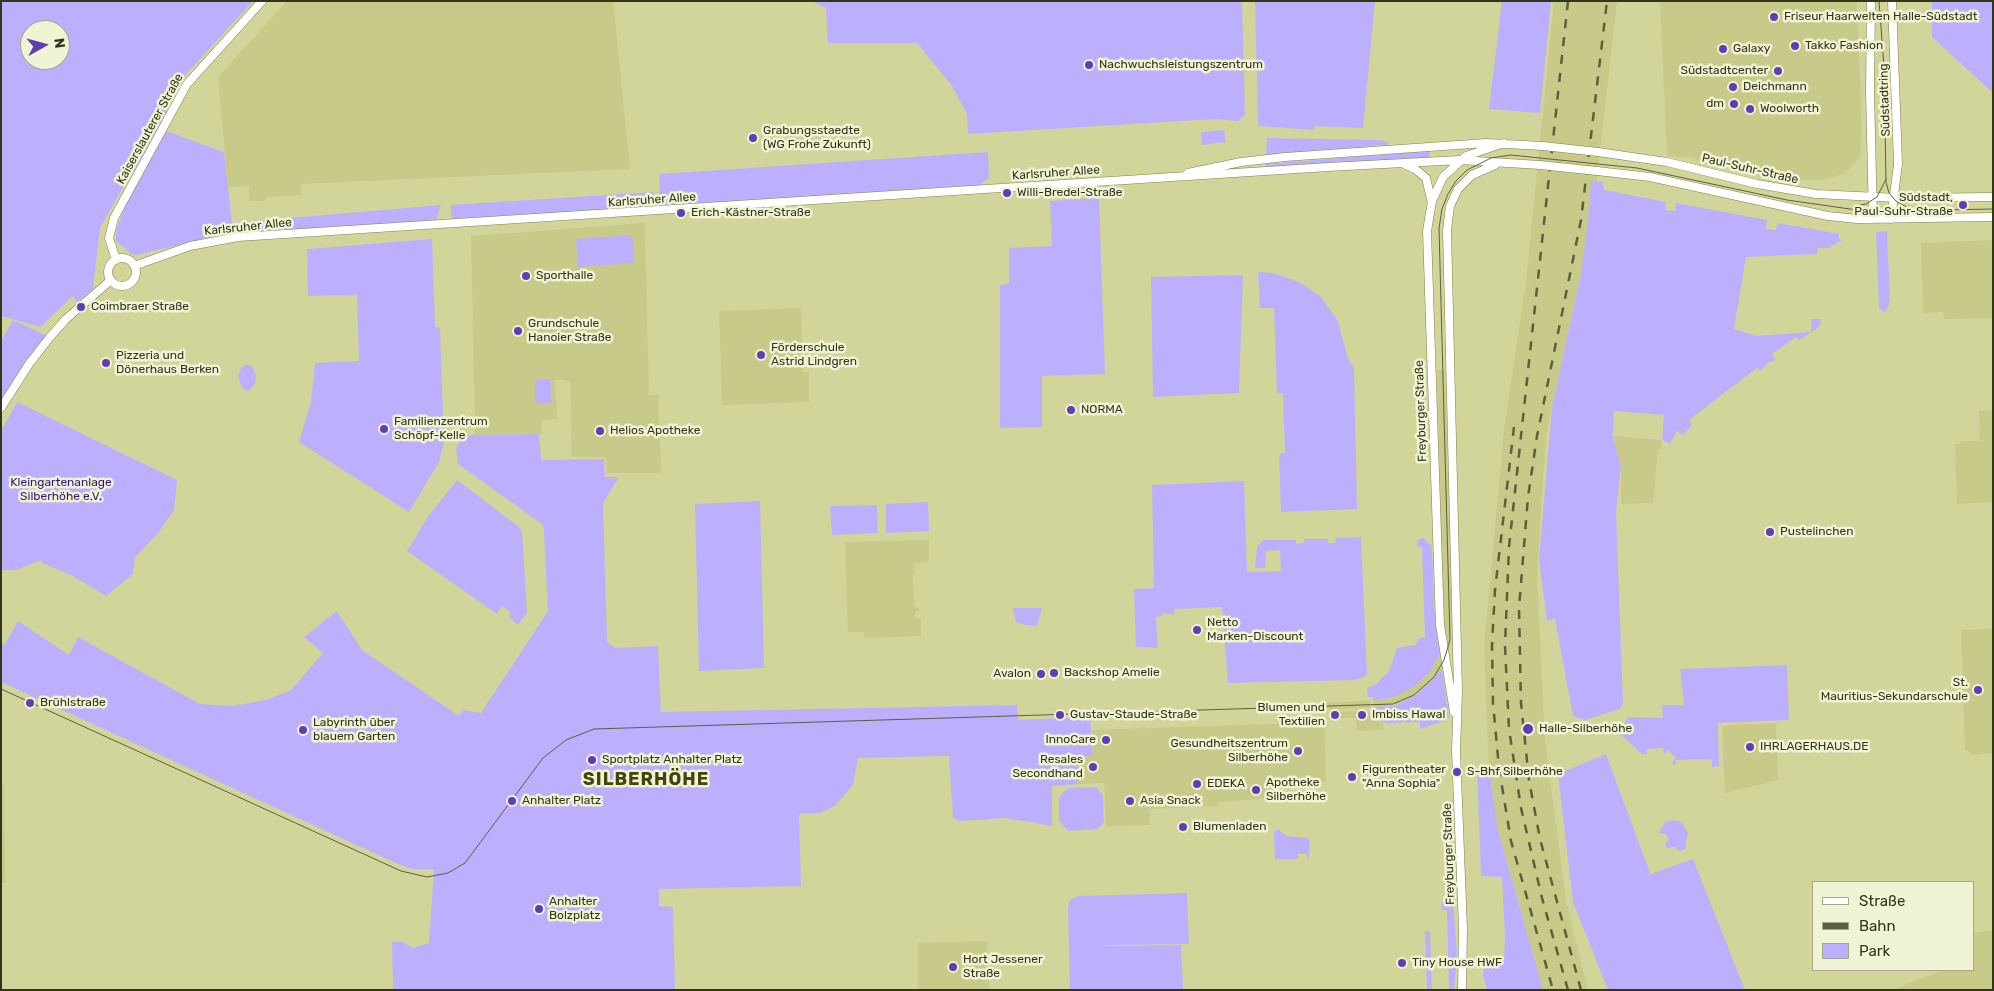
<!DOCTYPE html>
<meta charset="utf-8">
<style>
body{margin:0}
#map{position:relative;width:1994px;height:991px;overflow:hidden;background:#d2d599;font-family:Rubik,sans-serif}
canvas{display:block}
.frame{position:absolute;inset:0;border:2px solid #33341c;pointer-events:none}
.legend{position:absolute;left:1812px;top:881px;width:162px;height:90px;box-sizing:border-box;background:#f1f3d5;border:1px solid #a5a78b;margin:0;padding:6px 9px;list-style:none;font-size:15px;color:#33341c}
.legend li{display:flex;align-items:center;gap:10px;height:25px}
.legend b{width:25px;border:1px solid #a5a78b}
.north{position:absolute;left:20px;top:20px;width:50px;height:50px;box-sizing:border-box;background:#f1f3d5;border:1px solid #a5a78b;border-radius:50%;rotate:83deg;font-size:14px;font-weight:700;line-height:20px;text-align:center;color:#33341c}
.north::after{content:'';display:block;margin:auto;width:18px;height:22px;background:#5e3db5;clip-path:polygon(50% 0,100% 100%,50% 72%,0 100%)}
</style>
<div id="map">
<canvas width="1994" height="991"></canvas>
<div class="frame"></div>
<ul class="legend">
<li><b style="height:6px;background:#fff"></b>Straße</li>
<li><b style="height:6px;background:#5e5f3e"></b>Bahn</li>
<li><b style="height:14px;background:#bcb0fe"></b>Park</li>
</ul>
<div class="north">N</div>
</div>
<script>
const context = document.querySelector('canvas').getContext('2d');
context.lineJoin = 'round';
function fillPath(path, color) {
  context.fillStyle = color;
  context.fill(path, 'evenodd');
}
function toPath(rows) {
  const path = new Path2D();
  for (const r of rows) {
    if (r.length === 3) {
      path.moveTo(r[0] + r[2], r[1]);
      path.arc(r[0], r[1], r[2], 0, 2 * Math.PI);
      continue;
    }
    path.moveTo(r[0], r[1]);
    for (let i = 2; i < r.length; i += 2) path.lineTo(r[i], r[i + 1]);
  }
  return path;
}
function trace(path, color, width, dash) {
  context.strokeStyle = color;
  context.lineWidth = width;
  context.lineCap = dash ? 'butt' : 'round';
  context.setLineDash(dash || []);
  context.stroke(path);
}
function drawText(font, color, halo, rows, align = 'center') {
  context.font = font + ' Rubik,sans-serif';
  context.lineWidth = 5;
  context.setLineDash([]);
  context.textBaseline = 'middle';
  context.strokeStyle = halo;
  context.fillStyle = color;
  for (const [text, x, y, turn = 0] of rows) {
    context.save();
    context.translate(x, y);
    context.rotate((+turn || 0) * Math.PI / 180);
    context.textAlign = isNaN(turn) ? turn : align;
    if (halo) context.strokeText(text, 0, 0);
    context.fillText(text, 0, 0);
    context.restore();
  }
}
fillPath(toPath([
 [287,1,613,1,630,169,301,184,301,195,266,197,265,201,249,201,249,186,228,187,218,77],
 [1554,1,1617,1,1592,223,1546,435,1537,574,1545,740,1566,901,1588,990,1543,990,1498,830,1489,771,1484,646,1504,430,1526,282],
 [1660,1,1857,1,1862,132,1860,157,1844,174,1822,180,1800,180,1760,175,1693,158,1667,156],
 [645,223,649,395,658,395,661,473,607,473,606,457,572,457,570,382,565,380,555,380,557,419,542,420,542,434,475,435,471,236],
 [1993,240,1993,318,1944,319,1943,312,1923,313,1921,243],
 [801,308,803,372,809,372,809,402,722,405,719,311],
 [1437,370,1445,370,1452,626,1447,659,1444,636],
 [1993,410,1993,502,1957,504,1955,444,1961,444,1961,441,1980,441,1979,411],
 [1613,436,1662,440,1661,449,1658,450,1653,503,1621,504,1621,465],
 [929,540,929,561,913,564,915,574,913,575,914,607,919,608,919,611,916,611,914,618,921,618,921,636,864,638,864,632,848,632,845,542],
 [1993,629,1993,753,1973,755,1965,749,1961,630],
 [1440,654,1442,669,1424,689,1404,702,1374,708,1373,700,1391,698,1415,686,1429,673],
 [1370,701,1370,708,1303,710,1302,703],
 [1380,711,1384,730,1357,731,1356,718,1329,718,1329,712],
 [1325,722,1326,782,1271,783,1272,798,1218,802,1218,806,1150,809,1150,825,1106,826,1104,783,1078,784,1077,757,1093,756,1092,730],
 [1776,723,1778,780,1725,793,1722,726],
 [1,784,4,784,5,883,1,883],
 [1993,930,1993,990,1891,990,1944,970,1973,970,1973,933],
 [987,941,989,990,918,990,918,943]
]), '#c7ca88');
fillPath(toPath([
 [1,1,253,1,181,80,166,111,168,119,125,184,100,228,93,289,77,302,73,296,40,327,1,316],
 [30,30,60,30,60,60,30,60],
 [812,1,1242,1,1245,115,1238,121,1214,119,968,134,967,114,952,86,917,43,828,43,826,8],
 [1255,1,1375,1,1363,128,1315,126,1314,130,1258,126],
 [1502,1,1551,1,1540,113,1489,109],
 [1932,1,1993,1,1993,93,1932,37],
 [1224,130,1226,142,1202,145,1201,132],
 [166,131,224,152,232,223,441,205,435,223,216,236,137,255,131,254,116,241,116,230,125,206],
 [1267,138,1381,140,1389,143,1386,145,1266,155],
 [1429,151,1430,159,1266,167,1266,164],
 [988,152,989,178,980,185,668,206,662,204,659,192,660,174],
 [1591,181,1603,182,1604,190,1666,202,1665,210,1675,211,1676,203,1767,220,1766,229,1776,230,1778,223,1839,234,1839,239,1842,240,1829,248,1818,248,1817,254,1746,257,1734,329,1756,336,1811,332,1812,319,1820,319,1821,324,1815,330,1799,340,1796,337,1772,354,1775,360,1772,362,1769,362,1760,371,1757,368,1689,420,1692,425,1683,435,1677,431,1670,444,1662,440,1664,415,1614,411,1613,436,1609,424,1621,465,1616,512,1623,704,1620,709,1585,720,1573,716,1555,619,1547,621,1539,559,1552,407,1581,274,1588,221],
 [654,192,652,211,453,223,450,205],
 [1099,198,1105,374,1042,376,1042,427,1000,428,1000,285,1009,283,1009,248,1052,246,1050,201],
 [1887,231,1890,300,1887,310,1884,312,1879,308,1876,232],
 [632,235,634,263,578,267,576,239],
 [432,239,435,327,440,328,444,442,439,462,409,512,299,442,311,402,315,363,359,361,357,295,308,296,307,249],
 [1258,272,1273,273,1299,282,1320,296,1337,319,1348,358,1354,368,1357,509,1281,512,1279,454,1285,453,1283,393,1277,393,1274,308,1260,308],
 [1243,275,1239,393,1153,397,1151,277],
 [13,320,50,337,1,408,1,341],
 [247,364,253,368,256,376,255,384,248,391,242,388,238,376,241,368],
 [535,379,551,379,551,403,535,404],
 [17,402,177,480,174,510,159,532,135,557,133,574,106,596,73,576,42,563,41,560,16,570,1,570,1,431],
 [539,434,541,460,604,459,605,477,619,477,603,503,607,642,615,648,658,646,661,712,1017,705,1018,720,1090,717,1093,756,1077,757,1078,784,1052,786,1052,826,1007,818,959,821,953,818,949,756,858,758,853,785,835,806,820,813,799,814,801,886,659,889,659,906,673,907,675,990,393,990,392,942,403,942,413,948,429,943,434,869,412,869,398,864,1,682,1,643,5,644,18,621,69,655,78,637,200,704,232,706,266,700,291,690,323,653,304,637,337,611,362,650,459,716,463,710,481,713,548,611,544,531,543,525,458,464,456,448,465,435],
 [457,480,518,526,522,532,527,612,518,625,509,617,511,612,502,606,497,614,407,551,427,518],
 [1244,481,1247,572,1281,571,1280,550,1266,551,1265,568,1255,568,1257,547,1263,540,1296,540,1296,544,1304,543,1304,539,1328,539,1328,543,1335,543,1336,538,1361,537,1367,675,1364,677,1355,680,1228,683,1222,607,1174,609,1174,615,1162,613,1162,616,1156,617,1158,648,1136,647,1134,589,1154,588,1152,485],
 [760,501,764,668,699,671,695,504],
 [928,502,929,531,886,533,886,504],
 [877,505,878,533,832,535,830,506],
 [1423,538,1432,546,1434,607,1440,654,1429,673,1415,686,1391,698,1373,700,1373,697,1368,697,1367,688,1376,684,1389,671,1397,648,1416,645,1419,638,1425,637,1422,547,1417,547,1418,540],
 [1013,608,1042,608,1037,626,1025,625,1016,622],
 [1787,665,1789,720,1718,723,1719,766,1712,767,1712,759,1676,760,1675,766,1672,762,1676,758,1668,750,1664,754,1663,748,1647,749,1647,754,1642,754,1619,733,1628,717,1663,718,1662,705,1684,705,1680,669],
 [1442,669,1449,717,1444,721,1420,729,1420,722,1383,723,1381,719,1380,711,1374,711,1374,708,1396,705,1418,694],
 [1606,754,1650,873,1648,875,1693,859,1745,990,1608,990,1573,902,1558,774],
 [1489,769,1498,830,1543,990,1487,990,1483,976,1484,962,1504,960,1505,936,1502,877,1481,876,1477,770],
 [1097,787,1103,796,1104,822,1101,826,1097,829,1068,831,1059,821,1059,799,1062,793,1069,788],
 [1675,820,1682,823,1688,833,1685,849,1679,851,1675,847,1667,848,1665,844,1669,840,1666,834,1659,833,1665,822],
 [1278,829,1286,836,1308,838,1310,843,1309,857,1307,859,1307,854,1298,854,1298,859,1275,859,1274,832],
 [1187,893,1189,944,1102,945,1103,970,1102,946,1181,945,1183,990,1070,990,1068,907,1070,900,1078,896],
 [1442,902,1453,903,1457,953,1454,990,1444,990,1449,989,1447,910,1441,910],
 [1425,931,1430,931,1432,990,1427,990]
]), '#bcb0fe');
const tertiary = toPath([
 [1871,1,1870,92,1873,219],
 [1598,152,1667,162,1757,184,1816,194,1898,198,1993,197],
 [1404,164,1415,169,1426,178,1431,199],
 [1597,171,1650,177,1828,216,1857,219,1993,217],
 [1188,173,1241,162,1285,157,1486,143,1543,146],
 [1891,219,1898,164,1892,1],
 [122,272,14],
 [116,260,109,238,114,218,187,84,262,1],
 [134,266,190,246,238,237,1328,167,1460,160,1540,165],
 [1,408,29,364,50,337,66,319,111,280],
 [1454,712,1440,625,1427,231,1432,201,1443,177,1466,156,1504,143],
 [1462,990,1463,929,1456,751,1458,691,1447,230,1450,206,1458,189,1472,175,1495,165]
]);
trace(tertiary, '#7f8149', 9);
trace(tertiary, '#fff', 8);
trace(toPath([
 [1879,1,1884,67,1886,182,1889,193,1896,201,1910,209],
 [1855,206,1866,204,1877,197,1886,179],
 [1,689,401,871,427,877,448,873,465,863,543,758,566,740,594,729,1393,704,1414,695,1434,677,1444,660,1450,640,1439,228,1442,209,1448,194,1456,181,1467,170,1491,158,1511,155,1637,168,1787,200,1857,210,1891,211,1993,209]
]), '#5e5f3e', 1);
trace(toPath([
 [1514,427,1495,590,1492,645,1493,703,1499,768,1511,841,1553,990],
 [1568,990,1542,898,1521,808,1509,729,1505,646,1509,547,1568,1],
 [1581,990,1540,839,1529,780,1521,703,1519,608,1528,497,1537,436,1581,220,1607,1]
]), '#5e5f3e', 2.5, [9, 9]);
const tertiaryBridge = toPath([
 [1543,146,1598,152],
 [1540,165,1597,171]
]);
trace(tertiaryBridge, '#7f8149', 9, []);
trace(tertiaryBridge, '#fff', 8);
for (const [x, y, r, color] of [
 [1774,17,5,"#5e3db5"],
 [1795,46,5,"#5e3db5"],
 [1723,49,5,"#5e3db5"],
 [1089,65,5,"#5e3db5"],
 [1778,71,5,"#5e3db5"],
 [1733,87,5,"#5e3db5"],
 [1734,104,5,"#5e3db5"],
 [1750,109,5,"#5e3db5"],
 [753,138,5,"#5e3db5"],
 [1007,193,5,"#5e3db5"],
 [1963,205,5,"#5e3db5"],
 [681,213,5,"#5e3db5"],
 [526,276,5,"#5e3db5"],
 [81,307,5,"#5e3db5"],
 [518,331,5,"#5e3db5"],
 [761,355,5,"#5e3db5"],
 [106,363,5,"#5e3db5"],
 [1071,410,5,"#5e3db5"],
 [384,429,5,"#5e3db5"],
 [600,431,5,"#5e3db5"],
 [1770,532,5,"#5e3db5"],
 [1197,630,5,"#5e3db5"],
 [1054,673,5,"#5e3db5"],
 [1041,674,5,"#5e3db5"],
 [1978,690,5,"#5e3db5"],
 [30,703,5,"#5e3db5"],
 [1060,715,5,"#5e3db5"],
 [1335,715,5,"#5e3db5"],
 [1362,715,5,"#5e3db5"],
 [1528,729,6,"#5e3db5"],
 [303,730,5,"#5e3db5"],
 [1106,740,5,"#5e3db5"],
 [1750,747,5,"#5e3db5"],
 [1298,751,5,"#5e3db5"],
 [592,760,5,"#5e3db5"],
 [1093,767,5,"#5e3db5"],
 [1457,772,5,"#5e3db5"],
 [1352,777,5,"#5e3db5"],
 [1197,784,5,"#5e3db5"],
 [1256,790,5,"#5e3db5"],
 [512,801,5,"#5e3db5"],
 [1130,801,5,"#5e3db5"],
 [1183,827,5,"#5e3db5"],
 [539,909,5,"#5e3db5"],
 [1402,963,5,"#5e3db5"],
 [953,967,5,"#5e3db5"]
]) {
  const dot = new Path2D();
  dot.arc(x, y, r, 0, 2 * Math.PI);
  context.fillStyle = color;
  context.fill(dot);
  trace(dot, '#f1f3d5', 2);
}
drawText('12px', '#33341c', '#f1f3d5', [
 ["Friseur Haarwelten Halle-Südstadt",1784,17],
 ["Takko Fashion",1805,46],
 ["Galaxy",1733,49],
 ["Nachwuchsleistungszentrum",1099,65],
 ["Südstadtcenter",1768,71,"right"],
 ["Deichmann",1743,87],
 ["dm",1724,104,"right"],
 ["Woolworth",1760,109],
 ["Grabungsstaedte",763,131],
 ["(WG Frohe Zukunft)",763,145],
 ["Willi-Bredel-Straße",1017,193],
 ["Südstadt,",1953,198,"right"],
 ["Paul-Suhr-Straße",1953,212,"right"],
 ["Erich-Kästner-Straße",691,213],
 ["Sporthalle",536,276],
 ["Coimbraer Straße",91,307],
 ["Grundschule",528,324],
 ["Hanoier Straße",528,338],
 ["Förderschule",771,348],
 ["Astrid Lindgren",771,362],
 ["Pizzeria und",116,356],
 ["Dönerhaus Berken",116,370],
 ["NORMA",1081,410],
 ["Familienzentrum",394,422],
 ["Schöpf-Kelle",394,436],
 ["Helios Apotheke",610,431],
 ["Pustelinchen",1780,532],
 ["Netto",1207,623],
 ["Marken-Discount",1207,637],
 ["Backshop Amelie",1064,673],
 ["Avalon",1031,674,"right"],
 ["St.",1968,683,"right"],
 ["Mauritius-Sekundarschule",1968,697,"right"],
 ["Brühlstraße",40,703],
 ["Blumen und",1325,708,"right"],
 ["Textilien",1325,722,"right"],
 ["Gustav-Staude-Straße",1070,715],
 ["Imbiss Hawal",1372,715],
 ["Labyrinth über",313,723],
 ["blauem Garten",313,737],
 ["Halle-Silberhöhe",1539,729],
 ["InnoCare",1096,740,"right"],
 ["Gesundheitszentrum",1288,744,"right"],
 ["Silberhöhe",1288,758,"right"],
 ["IHRLAGERHAUS.DE",1760,747],
 ["Sportplatz Anhalter Platz",602,760],
 ["Resales",1083,760,"right"],
 ["Secondhand",1083,774,"right"],
 ["Figurentheater",1362,770],
 ["\"Anna Sophia\"",1362,784],
 ["S-Bhf Silberhöhe",1467,772],
 ["Apotheke",1266,783],
 ["Silberhöhe",1266,797],
 ["EDEKA",1207,784],
 ["Anhalter Platz",522,801],
 ["Asia Snack",1140,801],
 ["Blumenladen",1193,827],
 ["Anhalter",549,902],
 ["Bolzplatz",549,916],
 ["Hort Jessener",963,960],
 ["Straße",963,974],
 ["Tiny House HWF",1412,963]
], 'left');
drawText('12px', '#33341c', '#f1f3d5', [
 ["Südstadtring",1885,100,-92],
 ["Kaiserslauterer Straße",150,129,-61],
 ["Paul-Suhr-Straße",1750,169,13],
 ["Karlsruher Allee",1056,173,-4],
 ["Karlsruher Allee",652,200,-4],
 ["Karlsruher Allee",248,227,-6],
 ["Freyburger Straße",1421,411,-92],
 ["Freyburger Straße",1449,854,-92]
]);
drawText('12px', '#381779', '#f1f3d5', [
 ["Kleingartenanlage",61,483],
 ["Silberhöhe e.V.",61,497]
]);
context.letterSpacing = '1px';
drawText('bold 18px', '#444508', '#f1f3d5', [
 ["SILBERHÖHE",646,780]
]);
context.letterSpacing = '0px';
</script>
